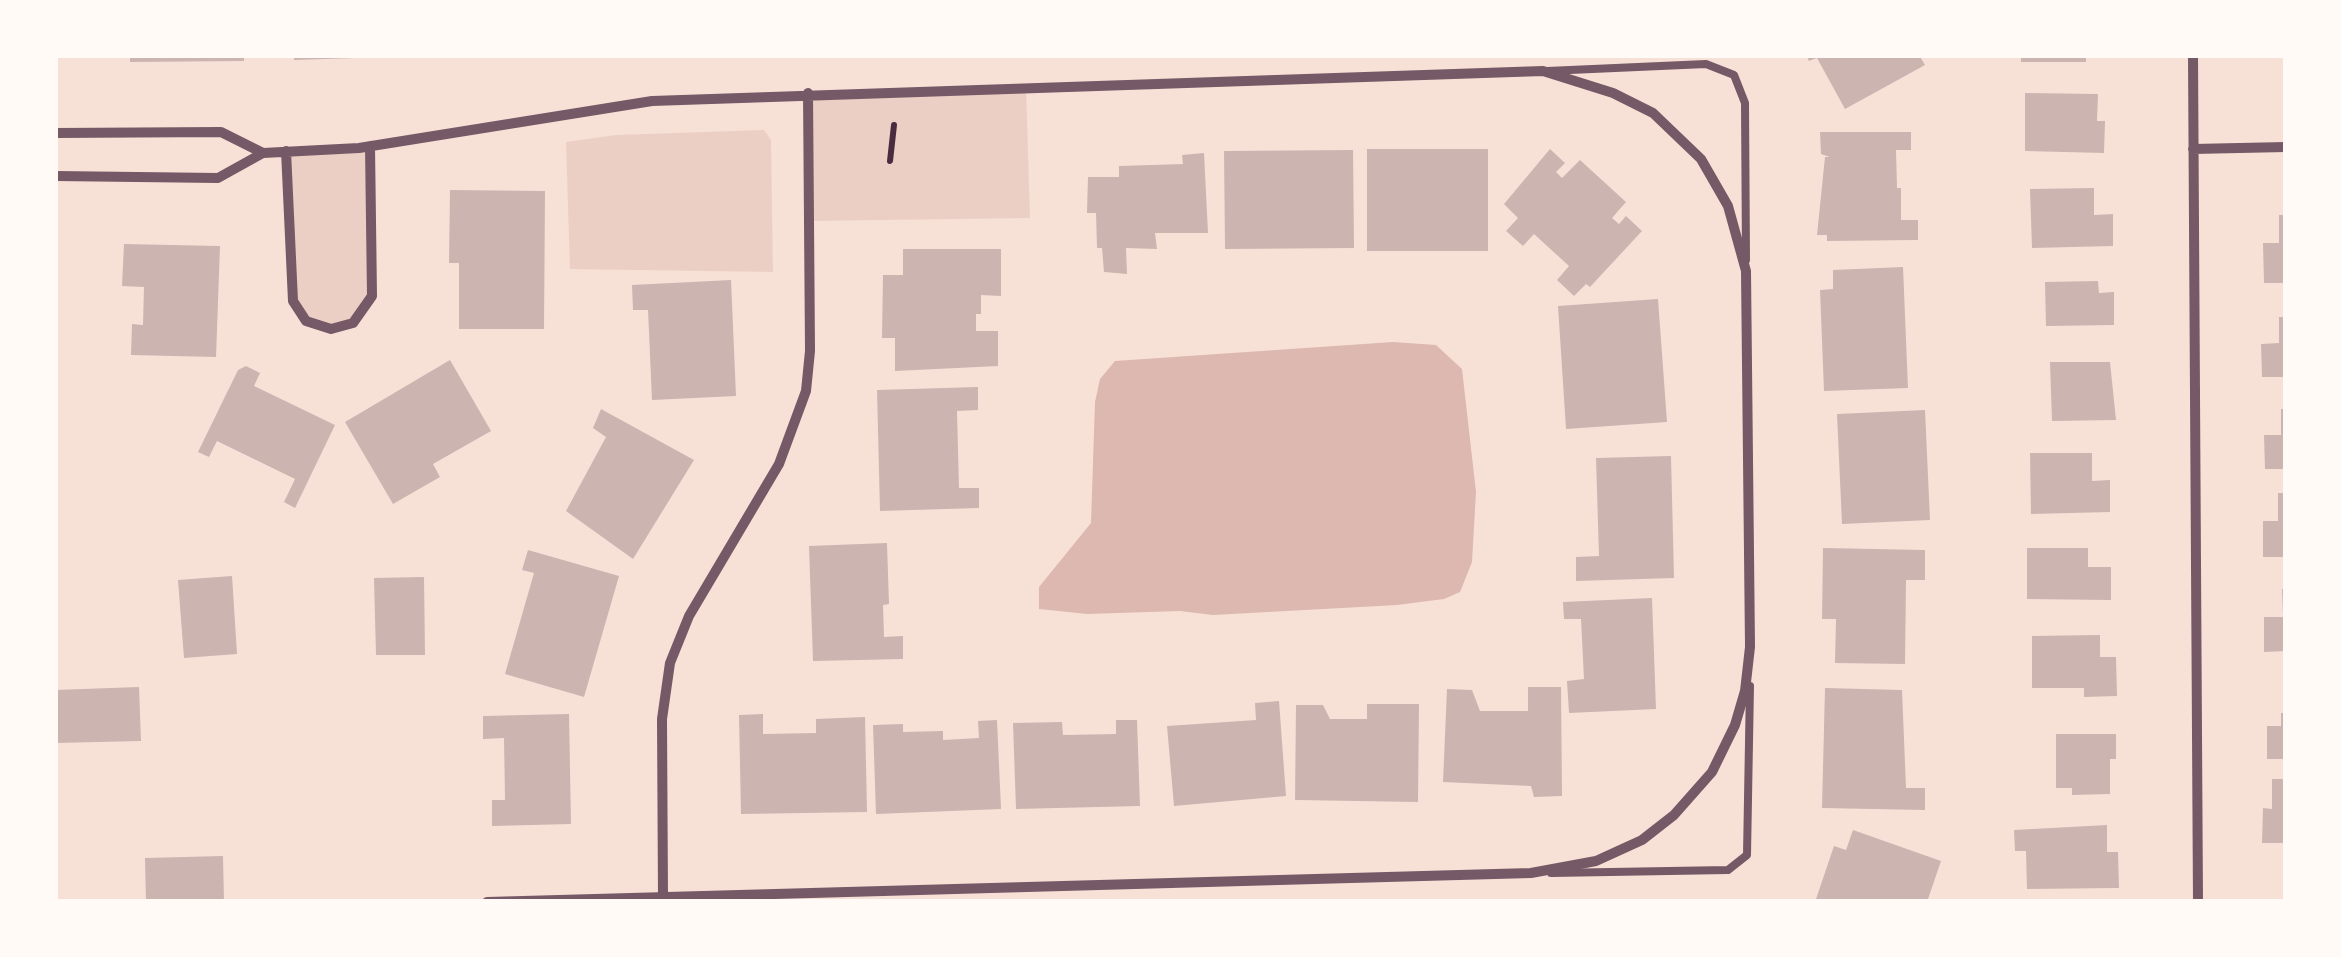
<!DOCTYPE html>
<style>
body{margin:0}
#map{position:relative;width:2341px;height:957px;overflow:hidden;background:#f7e1d7;font-family:Inter,sans-serif}
canvas{display:block}
.frame{position:absolute;inset:0;border:58px solid #fffaf5;pointer-events:none}
</style>
<div id="map">
<canvas width="2341" height="957"></canvas>
<div class="frame"></div>
</div>
<script>
const context = document.querySelector('canvas').getContext('2d');
context.lineJoin = 'round';
function fillPath(path, color) {
  context.fillStyle = color;
  context.fill(path, 'evenodd');
}
function toPath(rows) {
  const path = new Path2D();
  for (const r of rows) {
    path.moveTo(r[0], r[1]);
    for (let i = 2; i < r.length; i += 2) path.lineTo(r[i], r[i + 1]);
  }
  return path;
}
function trace(path, color, width, dash) {
  context.strokeStyle = color;
  context.lineWidth = width;
  context.lineCap = dash ? 'butt' : 'round';
  context.setLineDash(dash || []);
  context.stroke(path);
}
fillPath(toPath([
 [1026,87,1030,218,809,221,808,93],
 [764,130,771,140,773,272,570,269,566,142,616,135],
 [370,146,367,309,331,329,296,310,286,152]
]), '#ebcfc5');
fillPath(toPath([
 [1393,342,1436,345,1462,369,1476,492,1472,562,1460,592,1444,599,1397,605,1213,615,1180,611,1087,614,1039,609,1039,587,1091,523,1095,402,1100,379,1115,361]
]), '#dcb8b0');
fillPath(toPath([
 [130,55,244,55,244,61,130,62],
 [294,55,356,55,356,58,294,60],
 [1806,55,1919,55,1925,65,1845,109,1817,58,1809,61],
 [2021,55,2086,55,2086,62,2021,62],
 [2025,93,2098,94,2097,121,2105,121,2104,153,2025,151],
 [1820,132,1911,132,1911,150,1896,150,1897,188,1901,188,1901,220,1918,220,1918,240,1827,241,1827,235,1817,235,1825,157,1830,157,1821,154],
 [1367,149,1488,149,1488,251,1367,251],
 [1550,149,1565,163,1556,172,1562,178,1580,160,1626,202,1612,218,1619,224,1626,216,1642,231,1590,287,1586,284,1574,296,1557,280,1569,266,1534,234,1523,246,1506,231,1518,218,1504,204],
 [1353,150,1354,248,1225,249,1224,151],
 [1204,153,1208,233,1155,233,1157,249,1126,248,1127,274,1104,272,1102,248,1097,248,1096,213,1087,213,1088,177,1119,177,1119,166,1183,164,1182,155],
 [2094,188,2094,215,2113,214,2113,246,2032,248,2030,189],
 [450,190,545,191,544,329,459,329,459,263,449,263],
 [2279,215,2286,215,2286,283,2264,283,2263,243,2279,243],
 [124,244,220,246,216,357,131,355,132,324,143,325,144,287,122,286],
 [903,249,1001,249,1001,296,981,295,981,314,976,314,976,331,998,331,998,366,895,371,895,338,882,338,883,275,903,275],
 [1903,267,1908,388,1824,391,1820,290,1833,289,1833,270],
 [731,280,736,396,652,400,648,310,633,310,632,285],
 [2098,281,2099,293,2114,292,2114,325,2046,326,2045,282],
 [1658,299,1667,422,1566,429,1558,306],
 [2279,317,2286,317,2286,377,2262,377,2261,344,2279,343],
 [450,360,491,431,433,464,440,477,393,504,345,422],
 [2050,362,2110,362,2116,420,2052,421],
 [246,366,260,373,254,386,335,425,295,508,284,502,295,479,217,441,209,457,198,452,238,370],
 [978,387,978,410,957,411,959,488,979,488,979,508,880,511,877,390],
 [601,409,694,460,633,559,566,511,606,437,593,428],
 [2281,409,2286,409,2286,469,2265,469,2264,435,2281,435],
 [1925,410,1930,520,1842,524,1837,414],
 [2030,453,2092,453,2092,481,2110,480,2110,512,2031,514],
 [1671,456,1674,578,1576,581,1576,557,1599,556,1596,458],
 [2278,493,2286,493,2286,557,2263,557,2263,521,2278,521],
 [887,543,889,604,883,605,884,637,903,636,903,659,813,661,809,546],
 [1823,548,1925,550,1925,580,1906,580,1905,664,1835,663,1836,619,1822,619],
 [2027,548,2088,548,2088,567,2111,567,2111,600,2027,599],
 [528,550,619,576,584,697,505,674,534,573,522,570],
 [232,576,237,654,184,658,178,580],
 [424,577,425,655,376,655,374,578],
 [2282,589,2286,589,2286,616,2283,616],
 [1652,598,1656,709,1569,713,1567,681,1584,679,1581,619,1564,619,1563,602],
 [2264,617,2286,617,2286,651,2264,652],
 [2100,635,2100,657,2116,657,2117,696,2084,697,2084,688,2032,688,2032,636],
 [139,687,141,741,55,743,55,690],
 [1528,687,1561,687,1562,796,1534,797,1531,786,1443,782,1447,689,1472,690,1480,711,1528,711],
 [1825,688,1902,690,1906,788,1925,788,1925,810,1822,808],
 [1279,701,1286,796,1174,806,1167,726,1256,720,1255,703],
 [1367,704,1419,704,1418,802,1295,800,1296,705,1323,705,1330,719,1367,719],
 [2281,713,2286,713,2286,759,2267,759,2267,726,2281,726],
 [569,714,571,824,492,826,492,800,505,800,504,738,483,739,483,716],
 [763,714,763,734,816,733,816,719,865,717,867,812,741,814,739,715],
 [997,720,1001,809,876,814,873,725,903,724,903,732,943,731,943,740,979,738,978,721],
 [1116,720,1137,720,1140,806,1016,809,1013,723,1062,722,1063,735,1116,734],
 [2056,734,2116,734,2116,759,2110,759,2110,794,2072,795,2072,788,2056,788],
 [2272,779,2286,779,2286,843,2262,843,2263,808,2272,809],
 [2107,825,2107,852,2118,852,2119,888,2027,889,2026,851,2015,851,2014,830],
 [1853,830,1941,861,1927,902,1815,902,1834,846,1846,850],
 [223,856,224,902,146,902,145,858]
]), '#ccb4b1');
trace(toPath([
 [890,161,894,125]
]), '#4a2c40', 6);
trace(toPath([
 [1547,71,1706,64,1734,75,1745,103,1746,260],
 [1551,873,1728,870,1747,855,1750,686]
]), '#755966', 8);
trace(toPath([
 [2193,55,2198,902],
 [55,133,221,132,263,153],
 [2193,149,2286,147],
 [286,151,293,301,306,321,331,329,353,323,372,296,370,146],
 [55,176,218,178,263,153,359,148,652,101,1543,71,1613,93,1653,113,1701,159,1728,206,1746,271,1750,647,1745,691,1735,725,1712,772,1674,815,1642,840,1596,861,1531,873,487,902],
 [663,898,662,719,670,663,689,616,779,464,806,391,810,351,808,93]
]), '#755966', 10);
</script>
